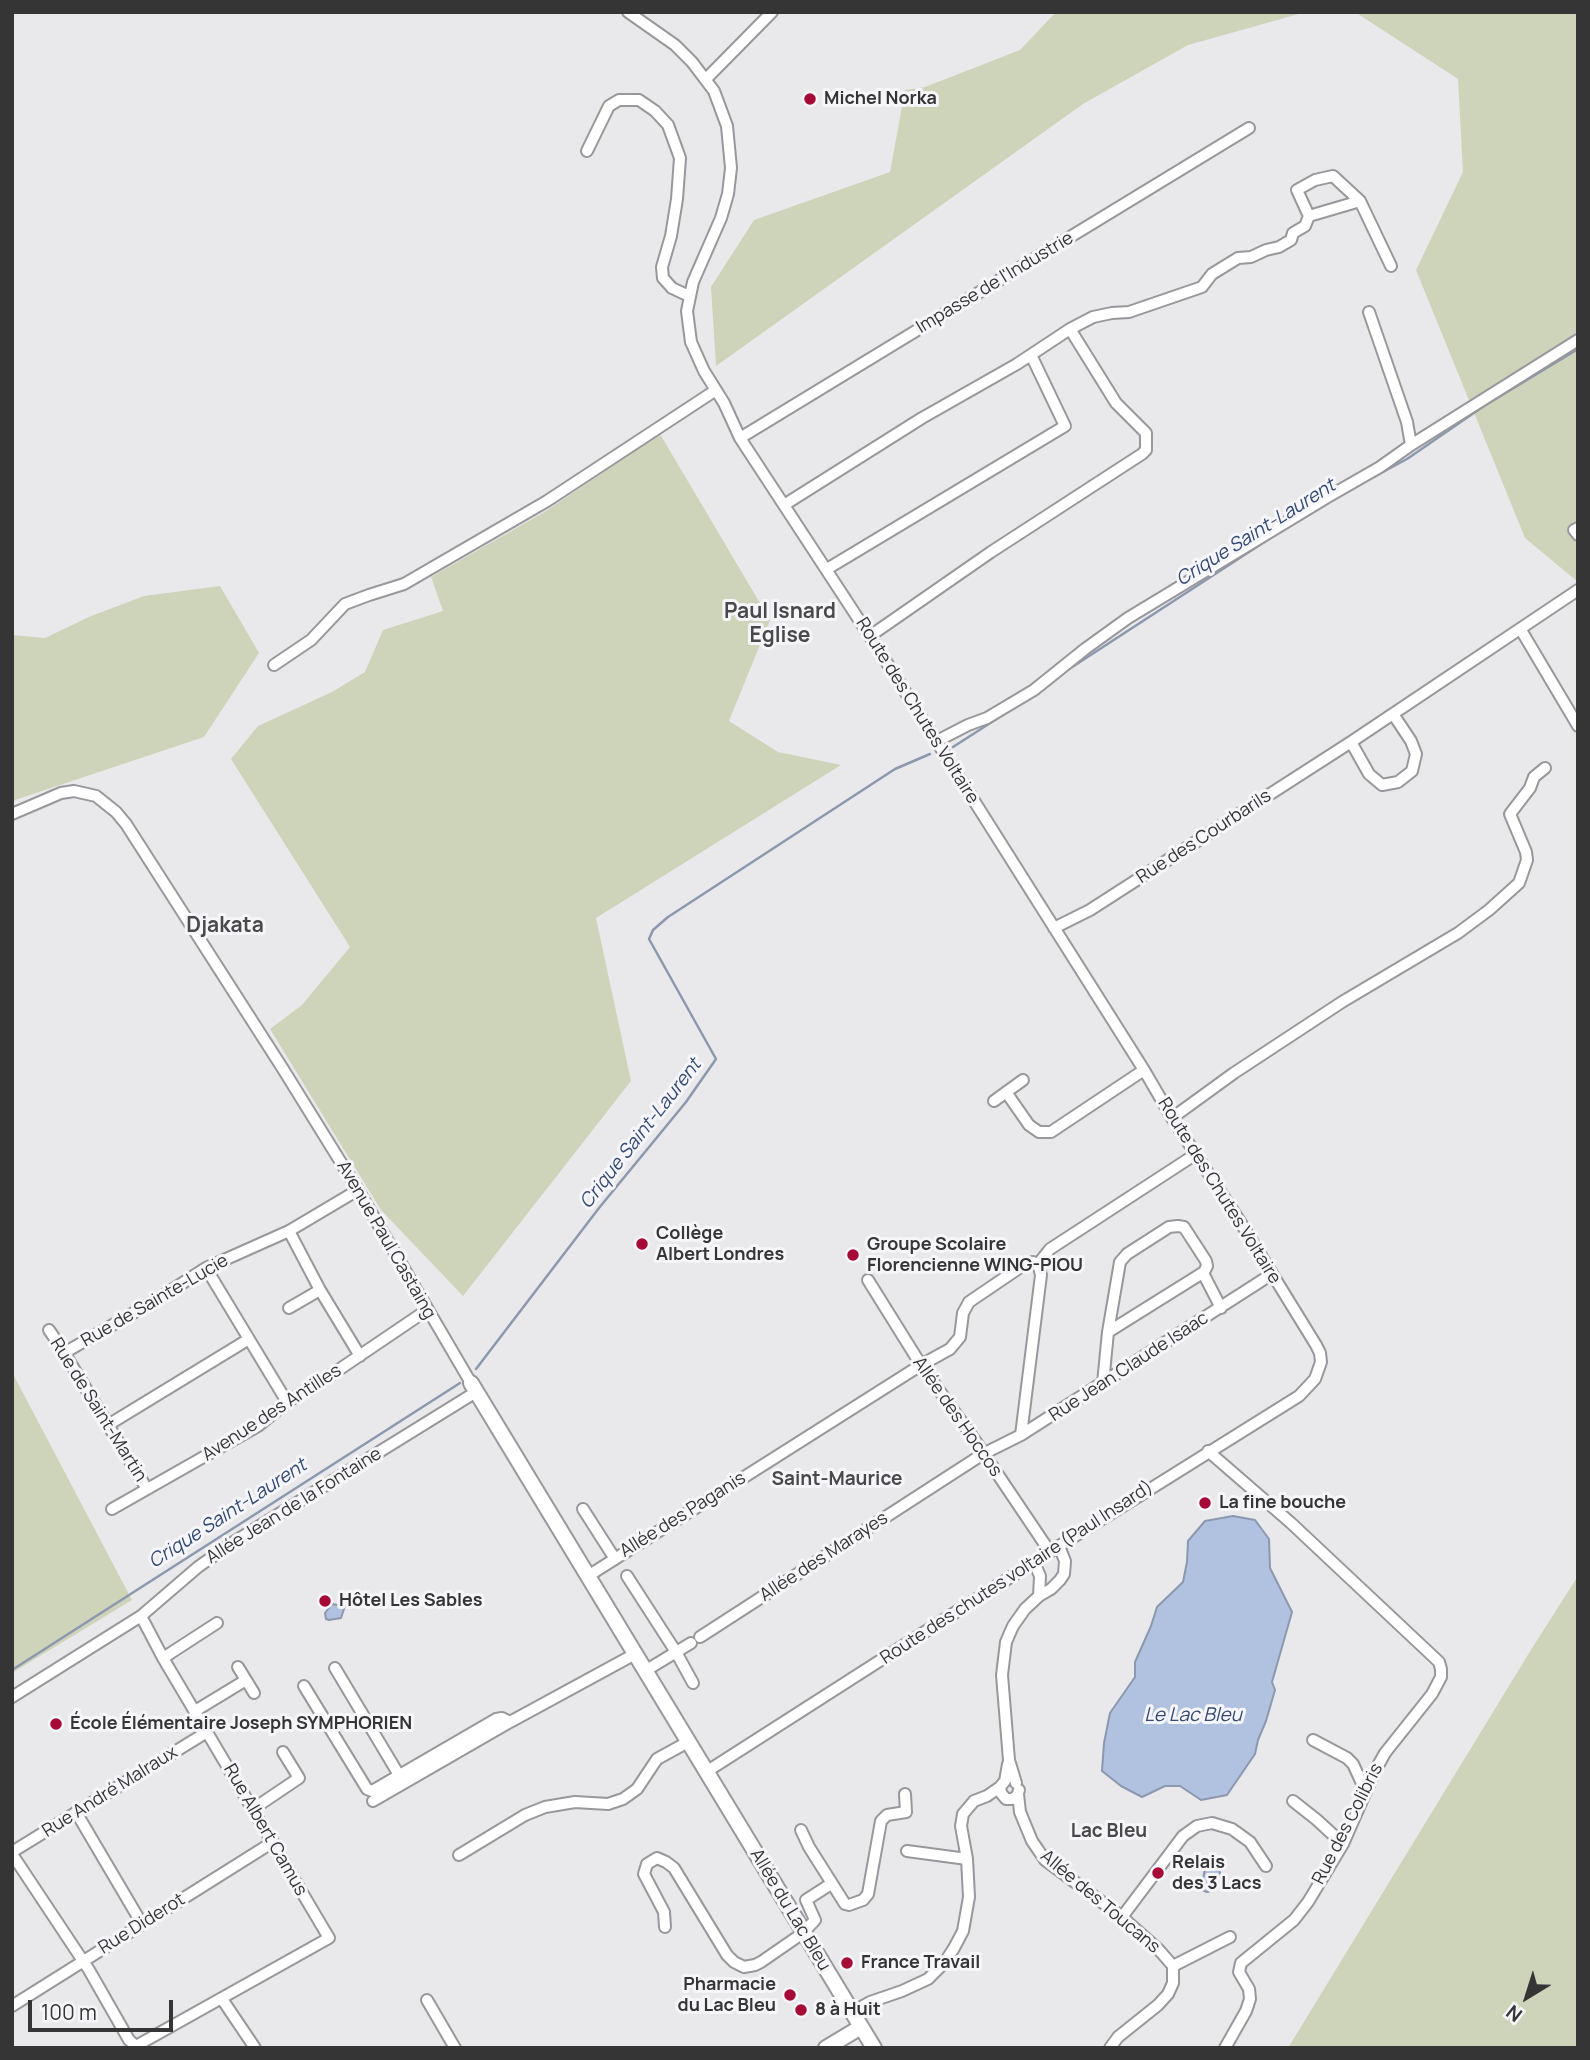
<!DOCTYPE html>
<meta charset="utf-8">
<style>
body{margin:0}
#map{position:relative;width:1590px;height:2060px;overflow:hidden;background:#e9e9ec;font-family:Manrope,sans-serif}
canvas{display:block}
.frame{position:absolute;inset:0;border:14px solid #353536;pointer-events:none}
.north{position:absolute;left:1492px;top:1962px;width:70px;height:70px;-webkit-text-stroke:5px #f6f6fa;paint-order:stroke;rotate:218deg;font-size:19px;font-weight:700;line-height:28px;text-align:center;color:#353536}
.north::after{content:'';display:block;margin:auto;width:24px;height:32px;background:#353536;clip-path:polygon(50% 0,100% 100%,50% 72%,0 100%)}
.scale{position:absolute;left:28px;top:2000px;width:145px;height:32px;box-sizing:border-box;border:4px solid #353536;border-top:0;padding-left:9px;font-size:21px;line-height:24px;white-space:nowrap;color:#353536;-webkit-text-stroke:5px #f6f6fa;paint-order:stroke}
</style>
<div id="map">
<canvas width="1590" height="2060"></canvas>
<div class="frame"></div>
<div class="north">N</div>
<div class="scale">100 m</div>
</div>
<script>
const context = document.querySelector('canvas').getContext('2d');
context.lineJoin = 'round';
function fillPath(path, color) {
  context.fillStyle = color;
  context.fill(path, 'evenodd');
}
function toPath(rows) {
  const path = new Path2D();
  for (const r of rows) {
    path.moveTo(r[0], r[1]);
    for (let i = 2; i < r.length; i += 2) path.lineTo(r[i], r[i + 1]);
  }
  return path;
}
function trace(path, color, width, dash) {
  context.strokeStyle = color;
  context.lineWidth = width;
  context.lineCap = dash ? 'butt' : 'round';
  context.setLineDash(dash || []);
  context.stroke(path);
}
function drawText(font, color, halo, rows, align = 'center') {
  context.font = font + ' Manrope,sans-serif';
  context.lineWidth = 6;
  context.setLineDash([]);
  context.textBaseline = 'middle';
  context.strokeStyle = halo;
  context.fillStyle = color;
  for (const [text, x, y, turn = 0] of rows) {
    context.save();
    context.translate(x, y);
    context.rotate((+turn || 0) * Math.PI / 180);
    context.textAlign = isNaN(turn) ? turn : align;
    if (halo) context.strokeText(text, 0, 0);
    context.fillText(text, 0, 0);
    context.restore();
  }
}
fillPath(toPath([
 [1056,12,1306,12,1188,45,1083,104,716,366,711,287,754,220,890,172,905,90,925,87,1020,50],
 [1355,12,1578,12,1578,582,1525,538,1416,270,1463,172,1458,79],
 [660,434,770,620,729,721,778,752,841,765,596,918,631,1081,463,1296,381,1210,270,1029,302,1005,350,947,231,759,258,726,332,692,365,672,383,630,443,611,431,577,546,511],
 [220,586,259,653,204,737,12,801,12,635,45,638,91,616,144,596],
 [12,1372,132,1600,12,1673],
 [1578,1576,1578,2048,1288,2048,1529,1653]
]), '#ced4b9');
const water = toPath([
 [1233,1516,1255,1520,1269,1539,1270,1568,1292,1612,1272,1682,1275,1690,1266,1721,1258,1740,1255,1754,1227,1795,1201,1800,1180,1786,1165,1786,1142,1797,1121,1786,1102,1771,1104,1743,1110,1713,1135,1677,1135,1662,1151,1626,1157,1607,1183,1582,1187,1562,1188,1541,1205,1521,1233,1516],
 [332,1604,345,1606,341,1618,329,1620,326,1619,325,1613,332,1604],
 [1213,1865,1219,1869,1220,1873,1215,1881,1214,1890,1207,1892,1197,1888,1194,1883,1196,1879,1203,1879,1205,1868,1213,1865]
]);
fillPath(water, '#b0c2e0');
trace(water, '#8b98ad', 2);
trace(toPath([
 [1355,487,1407,459,1484,406,1578,349],
 [1063,673,1292,524],
 [953,747,1012,709],
 [476,1369,599,1208,686,1102,716,1059,649,939,653,930,668,917,895,769,930,754],
 [12,1670,460,1383]
]), '#8b98ad', 2.5);
const street = toPath([
 [628,12,675,45,692,62,714,91,727,126,731,168,728,194,721,218,693,282,687,311,691,342,704,371,724,403,740,438,882,655,1144,1070,1172,1118,1239,1220,1316,1345,1320,1353,1321,1362,1315,1379,1299,1396,1059,1546,706,1772],
 [706,79,772,12],
 [587,151,609,106,619,100,639,100,655,111,668,125,680,158,677,199,671,236,662,267,663,278,672,288,689,296],
 [1309,216,1297,190,1315,180,1333,176,1360,201,1391,266],
 [1369,312,1407,422,1411,445],
 [740,438,1249,128],
 [784,505,922,418,1017,364,1070,329],
 [1578,528,1574,530,1578,535],
 [827,569,1065,426,1031,355],
 [1521,630,1578,726],
 [870,636,991,552,1142,454,1146,450,1146,433,1116,403,1070,329,1093,317,1112,313,1129,312,1202,287,1212,274,1238,258,1251,257,1266,250,1279,247,1291,240,1293,233,1305,226,1309,216,1360,201],
 [274,665,311,640,345,604,369,595,404,584,547,501,716,390],
 [937,741,968,725,987,718,1034,690,1085,649,1128,618,1326,498,1380,467,1411,445,1578,340],
 [1351,742,1369,774,1382,785,1398,782,1412,771,1416,754,1411,741,1393,714],
 [12,814,61,793,74,791,96,796,116,812,126,824,283,1069,358,1190,471,1383],
 [1054,928,1090,910,1351,742,1578,590],
 [1006,1092,1029,1125,1039,1132,1051,1132,1144,1070],
 [994,1101,1023,1080],
 [1172,1118,1234,1073,1342,1002,1458,933,1489,910,1519,883,1527,860,1526,852,1510,814,1530,788,1534,777,1545,768],
 [289,1231,320,1290,360,1356],
 [1038,1264,1050,1249,1196,1154],
 [206,1268,287,1402],
 [1203,1273,1221,1308],
 [868,1280,921,1365,974,1439,1050,1552],
 [289,1308,320,1290],
 [49,1330,60,1346,147,1489],
 [64,1353,161,1297,206,1268,289,1231,358,1190],
 [1103,1383,1108,1332,1120,1262,1127,1254,1169,1227,1178,1226,1184,1227,1206,1261,1207,1266,1204,1272,1108,1332],
 [108,1425,249,1339],
 [1021,1435,1041,1275,1038,1264],
 [1208,1451,1291,1523,1439,1662,1441,1669,1441,1677,1432,1694,1385,1753,1375,1771,1343,1844,1308,1902,1294,1920,1241,1963,1239,1972,1249,1989,1250,1999,1246,2011,1225,2048],
 [112,1509,258,1426,287,1402,331,1375,427,1310],
 [583,1509,615,1559],
 [1034,1562,1040,1576,1039,1596],
 [588,1576,921,1365,950,1349,960,1337,963,1313,969,1302,1025,1264,1033,1262,1038,1264],
 [627,1576,676,1652,693,1683],
 [700,1637,983,1454,1021,1435,1272,1274],
 [163,1658,217,1623],
 [238,1667,254,1693],
 [335,1668,399,1775],
 [645,1671,691,1643],
 [304,1686,367,1789,372,1791,496,1719,502,1718,510,1722],
 [12,1697,141,1616,198,1567,232,1543,476,1392],
 [195,1711,246,1680],
 [1313,1740,1347,1758,1353,1764,1366,1792],
 [1008,1764,1005,1781,1000,1787,1001,1793,1006,1799,1012,1799,1017,1796,1019,1790],
 [1016,1783,1009,1760,1002,1675,1006,1642,1013,1626,1025,1609,1039,1596,1051,1589,1060,1580,1064,1574,1065,1561,1059,1546],
 [1018,1794,1020,1812,1032,1841,1045,1860,1122,1917,1159,1950,1173,1966,1173,1983,1168,1994,1158,2005,1118,2037,1110,2048],
 [373,1801,510,1722,635,1654],
 [1293,1801,1317,1820,1343,1844],
 [253,1809,299,1778,283,1752],
 [76,1812,142,1924],
 [801,1830,809,1847,845,1904,849,1905,863,1900,868,1894,881,1821,887,1815,906,1812,905,1794],
 [907,1851,967,1859],
 [12,1852,207,1732],
 [12,1854,89,1970,129,2040,136,2046,329,1938,163,1658,141,1616],
 [459,1855,525,1815,545,1807,575,1802,608,1804,623,1799,637,1789,657,1759,688,1742],
 [1122,1917,1183,1836,1197,1826,1212,1823,1232,1829,1250,1842,1266,1866],
 [665,1927,664,1912,644,1874,647,1864,657,1858,666,1862,674,1868,727,1955,734,1962,744,1967,755,1965,761,1962,803,1933,815,1920,806,1900,831,1884],
 [1173,1966,1230,1937],
 [222,1999,255,2048],
 [427,2000,455,2048],
 [12,2006,273,1842],
 [852,2012,870,2002,902,1991,928,1979,945,1962,954,1948,963,1931,969,1897,967,1859,961,1826,963,1814,974,1801,987,1796,1000,1787]
]);
const secondary = toPath([
 [471,1383,874,2048],
 [826,2048,861,2027]
]);
trace(street, '#98989c', 14);
trace(secondary, '#98989c', 18);
trace(street, '#fff', 10);
trace(secondary, '#fff', 14);
for (const [x, y, r, color] of [
 [810,99,7,"#a50b36"],
 [642,1244,7,"#a50b36"],
 [853,1255,7,"#a50b36"],
 [1205,1503,7,"#a50b36"],
 [325,1601,7,"#a50b36"],
 [56,1724,7,"#a50b36"],
 [1158,1873,7,"#a50b36"],
 [847,1963,7,"#a50b36"],
 [790,1995,7,"#a50b36"],
 [801,2010,7,"#a50b36"]
]) {
  const dot = new Path2D();
  dot.arc(x, y, r, 0, 2 * Math.PI);
  context.fillStyle = color;
  context.fill(dot);
  trace(dot, '#f6f6fa', 2.5);
}
drawText('bold 18px', '#353536', '#f6f6fa', [
 ["Michel Norka",824,99],
 ["Collège",656,1234],
 ["Albert Londres",656,1255],
 ["Groupe Scolaire",867,1245],
 ["Florencienne WING-PIOU",867,1266],
 ["La fine bouche",1219,1503],
 ["Hôtel Les Sables",339,1601],
 ["École Élémentaire Joseph SYMPHORIEN",70,1724],
 ["Relais",1172,1863],
 ["des 3 Lacs",1172,1884],
 ["France Travail",861,1963],
 ["Pharmacie",776,1985,"right"],
 ["du Lac Bleu",776,2006,"right"],
 ["8 à Huit",815,2010]
], 'left');
drawText('18px', '#353536', '#f6f6fa', [
 ["Impasse de l'Industrie",995,283,-31],
 ["Route des Chutes Voltaire",917,711,58],
 ["Rue des Courbarils",1204,837,-33],
 ["Route des Chutes Voltaire",1219,1191,58],
 ["Avenue Paul Castaing",386,1240,60],
 ["Rue de Sainte-Lucie",155,1301,-30],
 ["Rue Jean Claude Isaac",1129,1367,-33],
 ["Rue de Saint-Martin",98,1410,58],
 ["Avenue des Antilles",272,1413,-33],
 ["Allée des Hoccos",957,1417,55],
 ["Allée Jean de la Fontaine",294,1506,-32],
 ["Allée des Paganis",683,1515,-32],
 ["Allée des Marayes",824,1557,-33],
 ["Route des chutes voltaire (Paul Insard)",1017,1573,-33],
 ["Rue André Malraux",110,1792,-32],
 ["Rue des Colibris",1348,1824,-63],
 ["Rue Albert Camus",265,1830,60],
 ["Allée des Toucans",1100,1902,40],
 ["Allée du Lac Bleu",790,1910,59],
 ["Rue Diderot",142,1924,-32]
]);
drawText('italic 19px', '#324a74', '#f6f6fa', [
 ["Crique Saint-Laurent",1256,533,-32],
 ["Crique Saint-Laurent",641,1134,-52],
 ["Crique Saint-Laurent",228,1514,-33],
 ["Le Lac Bleu",1193,1716]
]);
drawText('bold 19px', '#49494b', '#f6f6fa', [
 ["Saint-Maurice",837,1480],
 ["Lac Bleu",1109,1832]
]);
drawText('bold 21px', '#49494b', '#f6f6fa', [
 ["Paul Isnard",780,612],
 ["Eglise",780,636],
 ["Djakata",225,926]
]);
</script>
